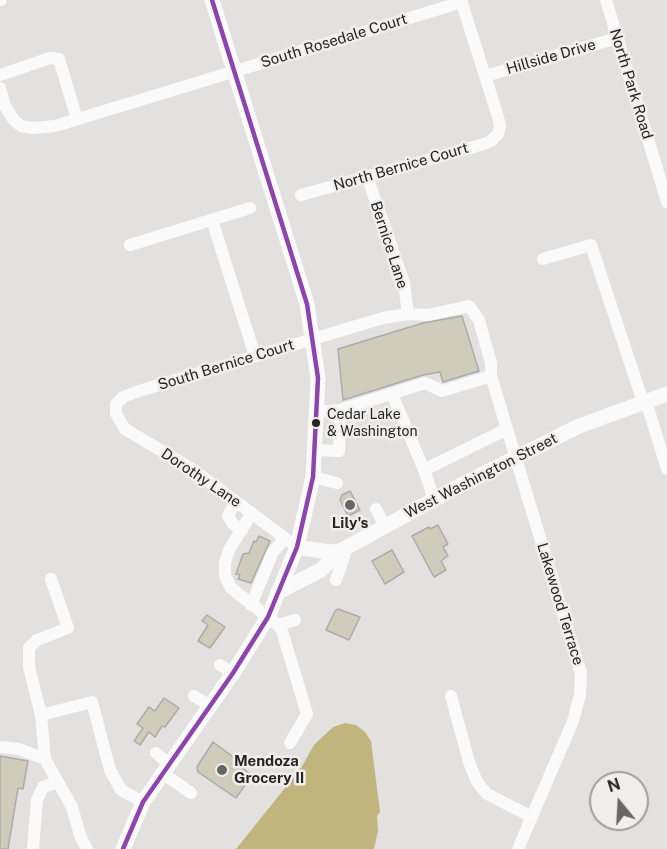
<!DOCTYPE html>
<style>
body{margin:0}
#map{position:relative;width:667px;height:849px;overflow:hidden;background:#e2e1e0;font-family:"Public Sans",sans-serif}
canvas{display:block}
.north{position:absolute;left:589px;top:771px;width:60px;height:60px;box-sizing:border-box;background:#f0efec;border:2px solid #9f9e9c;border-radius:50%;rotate:342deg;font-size:16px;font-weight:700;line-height:24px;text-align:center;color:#252524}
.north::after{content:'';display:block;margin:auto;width:21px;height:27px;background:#676766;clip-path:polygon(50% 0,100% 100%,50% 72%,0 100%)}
</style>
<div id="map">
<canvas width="667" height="849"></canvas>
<div class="north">N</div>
</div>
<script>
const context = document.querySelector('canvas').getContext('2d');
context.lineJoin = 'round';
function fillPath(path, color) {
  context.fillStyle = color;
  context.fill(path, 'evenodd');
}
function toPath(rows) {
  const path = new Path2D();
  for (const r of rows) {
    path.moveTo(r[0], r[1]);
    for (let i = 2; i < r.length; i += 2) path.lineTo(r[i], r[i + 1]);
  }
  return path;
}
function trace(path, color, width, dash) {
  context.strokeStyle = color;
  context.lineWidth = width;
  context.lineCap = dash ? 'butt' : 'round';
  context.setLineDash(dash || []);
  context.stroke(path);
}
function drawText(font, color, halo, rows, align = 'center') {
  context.font = font + ' "Public Sans",sans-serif';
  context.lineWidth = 5;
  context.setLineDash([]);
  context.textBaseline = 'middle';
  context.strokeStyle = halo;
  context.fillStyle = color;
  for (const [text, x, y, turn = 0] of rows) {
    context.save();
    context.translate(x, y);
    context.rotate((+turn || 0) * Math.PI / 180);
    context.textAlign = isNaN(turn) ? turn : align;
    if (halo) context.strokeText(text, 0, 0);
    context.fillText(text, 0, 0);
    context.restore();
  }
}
fillPath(toPath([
 [345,723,356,725,365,732,371,741,380,812,377,816,378,831,374,849,236,849,301,768,314,745,333,727]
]), '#c0b57d');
const building = toPath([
 [462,316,479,371,443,382,440,372,423,375,343,400,338,349,423,323,462,316],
 [350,491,360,510,348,516,340,500,342,495,350,491],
 [438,525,448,544,443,547,448,556,441,561,446,570,434,577,412,536,429,527,430,529,438,525],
 [259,536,270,541,251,583,238,579,240,575,236,574,243,554,249,553,254,541,256,542,259,536],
 [392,550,404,572,385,584,372,561,392,550],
 [338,609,360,617,349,640,326,630,335,611,338,609],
 [207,615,225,627,210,648,198,641,208,625,202,621,207,615],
 [164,698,179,708,165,727,162,726,155,737,149,732,140,745,134,741,143,728,137,724,149,707,155,711,164,698],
 [213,742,236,759,234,762,249,773,245,779,248,781,236,798,198,772,197,767,213,742],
 [0,756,28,761,23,789,18,788,8,849,0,849,0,756]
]);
fillPath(building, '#cfccbc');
trace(building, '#acabaa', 1.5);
trace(toPath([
 [0,0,1,0],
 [606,0,667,202],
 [0,75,50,58,59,59,77,119],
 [485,76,617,38],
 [0,88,5,106,13,119,21,126,33,128,55,126,462,2],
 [367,176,404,283,408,314],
 [301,195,481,145,491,141,498,134,500,126,498,117,461,0],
 [212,220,255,356],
 [130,245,250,208],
 [543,259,591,245,643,402],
 [392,394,424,470],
 [646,401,667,469],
 [316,412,340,410,425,383,442,391,491,376,581,673,580,695,573,721,518,849],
 [315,450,339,451,340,410],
 [313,477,337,483],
 [434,499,424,470,507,429],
 [236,501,228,516,233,524,242,530],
 [376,509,385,526],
 [252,513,230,548,225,562,225,576,231,588,278,625,282,631,307,714,290,743],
 [297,547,195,471,125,429,116,414,116,404,123,397,139,391,383,318,408,314,428,315,469,306,479,320,491,363,491,376],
 [51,579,68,628,37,640,29,648,29,667,41,715,45,759,72,807,81,838,87,849],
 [336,580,347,547],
 [251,605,273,552,285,538],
 [278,625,295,620],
 [220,665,233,673],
 [194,696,210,706],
 [451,696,469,762,477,782,487,794,532,817],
 [41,715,92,702,110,770,121,790,143,802],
 [0,747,19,749,45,759],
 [156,753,170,765],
 [164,774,191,793],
 [33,849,37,800,43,787,58,782]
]), '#fbfafa', 12);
trace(toPath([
 [297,547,329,552,340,551,455,488,579,426,667,394],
 [278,592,321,570,340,551],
 [123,849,143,802,233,673,268,617,297,547,313,477,318,378,307,304,212,0]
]), '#fbfafa', 15);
trace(toPath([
 [123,849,143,802,233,673,268,617,297,547,313,477,318,378,307,304,212,0]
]), '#8e44ad', 4.5);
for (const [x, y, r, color] of [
 [316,423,5,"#252524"],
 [350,505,6,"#676766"],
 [222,770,6,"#676766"]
]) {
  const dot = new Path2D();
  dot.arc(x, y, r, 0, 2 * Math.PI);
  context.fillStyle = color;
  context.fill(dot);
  trace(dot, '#f0efec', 2);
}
drawText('14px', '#252524', '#f0efec', [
 ["Cedar Lake",327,415],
 ["& Washington",327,432]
], 'left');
drawText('15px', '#252524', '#f0efec', [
 ["South Rosedale Court",334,41,-17],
 ["Hillside Drive",551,57,-16],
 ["North Park Road",631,84,73],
 ["North Bernice Court",401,167,-16],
 ["Bernice Lane",389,245,72],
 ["South Bernice Court",226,365,-17],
 ["West Washington Street",481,476,-27],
 ["Dorothy Lane",201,478,34],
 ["Lakewood Terrace",560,604,73]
]);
drawText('bold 15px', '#252524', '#f0efec', [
 ["Lily's",350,523],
 ["Mendoza",234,761,"left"],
 ["Grocery II",234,778,"left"]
]);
</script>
